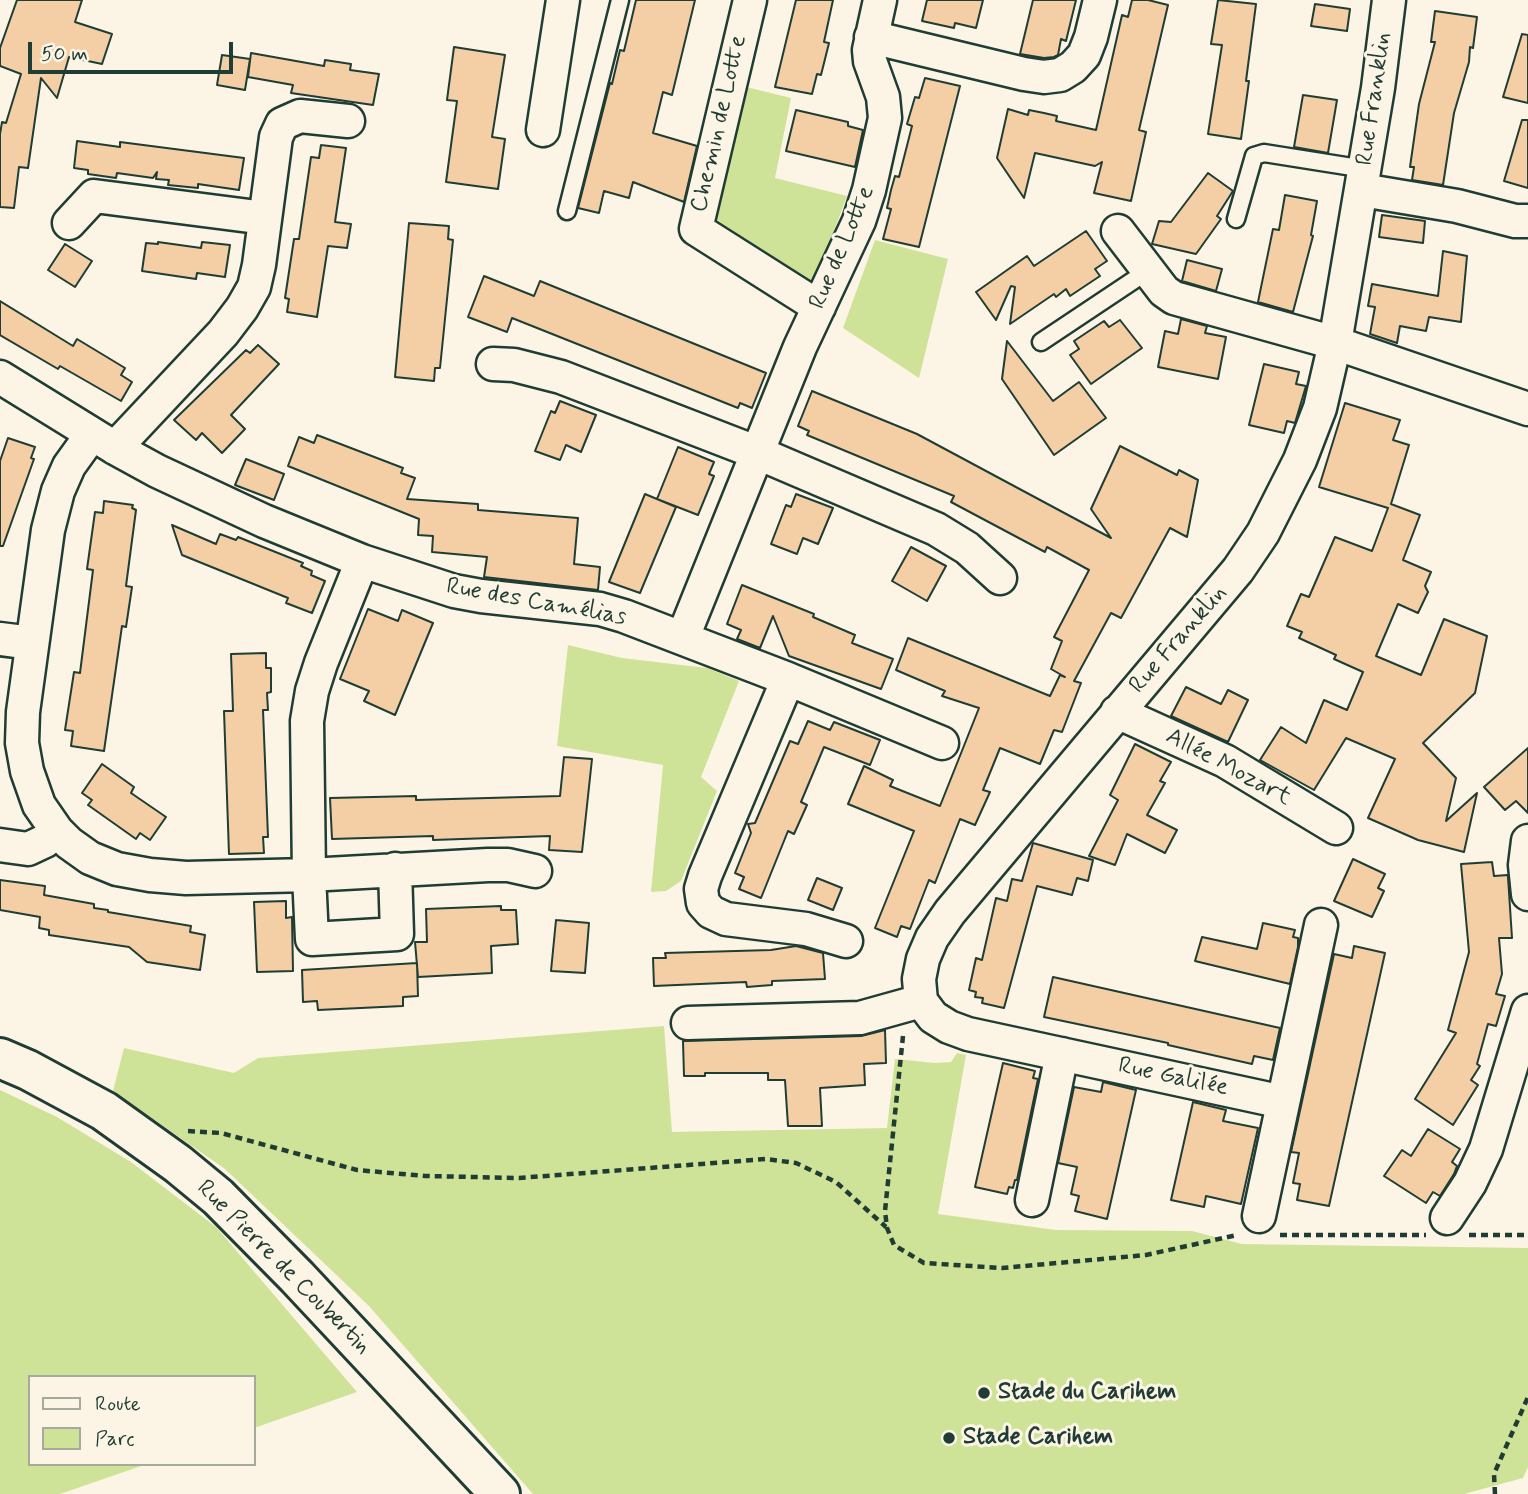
<!DOCTYPE html>
<meta charset="utf-8">
<style>
body{margin:0}
#map{position:relative;width:1528px;height:1494px;overflow:hidden;background:#fcf5e5;font-family:Mynerve,sans-serif}
canvas{display:block}
.legend{position:absolute;left:28px;top:1375px;width:228px;height:91px;box-sizing:border-box;background:#fcf5e5;border:2px solid #a4ab9e;margin:0;padding:9px 12px;list-style:none;font-size:21px;color:#1f3d34}
.legend li{display:flex;align-items:center;gap:14px;height:35px}
.legend b{width:35px;border:2px solid #a4ab9e}
.scale{position:absolute;left:28px;top:42px;width:205px;height:32px;box-sizing:border-box;border:4px solid #1f3d34;border-top:0;padding-left:9px;font-size:21px;line-height:24px;white-space:nowrap;color:#1f3d34;-webkit-text-stroke:5px #fcf5e5;paint-order:stroke}
</style>
<div id="map">
<canvas width="1528" height="1494"></canvas>
<ul class="legend">
<li><b style="height:9px;background:#fcf5e5"></b>Route</li>
<li><b style="height:19px;background:#cfe398"></b>Parc</li>
</ul>
<div class="scale">50 m</div>
</div>
<script>
const context = document.querySelector('canvas').getContext('2d');
context.lineJoin = 'round';
function fillPath(path, color) {
  context.fillStyle = color;
  context.fill(path, 'evenodd');
}
function toPath(rows) {
  const path = new Path2D();
  for (const r of rows) {
    path.moveTo(r[0], r[1]);
    for (let i = 2; i < r.length; i += 2) path.lineTo(r[i], r[i + 1]);
  }
  return path;
}
function trace(path, color, width, dash) {
  context.strokeStyle = color;
  context.lineWidth = width;
  context.lineCap = dash ? 'butt' : 'round';
  context.setLineDash(dash || []);
  context.stroke(path);
}
function drawText(font, color, halo, rows, align = 'center') {
  context.font = font + ' Mynerve,sans-serif';
  context.lineWidth = 6;
  context.setLineDash([]);
  context.textBaseline = 'middle';
  context.strokeStyle = halo;
  context.fillStyle = color;
  for (const [text, x, y, turn = 0] of rows) {
    context.save();
    context.translate(x, y);
    context.rotate((+turn || 0) * Math.PI / 180);
    context.textAlign = isNaN(turn) ? turn : align;
    if (halo) context.strokeText(text, 0, 0);
    context.fillText(text, 0, 0);
    context.restore();
  }
}
fillPath(toPath([
 [738,85,791,98,775,178,847,196,812,289,707,224],
 [875,240,948,259,919,378,843,328],
 [568,645,622,658,707,668,739,681,701,777,717,791,681,881,666,891,651,892,663,765,557,746],
 [664,1026,672,1132,887,1128,895,1059,935,1063,951,1062,957,1053,966,1055,938,1214,1056,1230,1192,1231,1242,1244,1528,1248,1528,1467,1523,1478,1464,1494,533,1494,369,1306,225,1169,113,1091,124,1048,234,1073,258,1058],
 [0,1090,57,1117,131,1162,216,1227,357,1392,254,1428,254,1377,30,1377,30,1464,147,1464,60,1494,0,1494]
]), '#cfe398');
const building = toPath([
 [17,0,82,0,75,22,112,34,102,64,69,57,57,98,41,78,28,168,19,167,14,208,0,207,0,134,2,122,6,123,21,74,0,66,0,48,17,0],
 [636,0,695,0,672,95,663,92,653,133,697,146,684,202,633,182,629,198,604,191,599,213,578,208,610,83,612,84,620,50,624,51,636,0],
 [796,0,833,0,824,42,829,43,821,75,817,74,812,94,775,87,796,0],
 [927,0,983,0,976,28,955,23,954,28,922,21,927,0],
 [1033,0,1076,0,1066,41,1061,39,1058,55,1054,57,1044,58,1020,54,1033,0],
 [1132,0,1148,0,1168,5,1139,130,1146,132,1131,201,1094,193,1102,162,1095,166,1035,153,1024,198,997,158,1008,109,1028,115,1029,110,1044,113,1057,116,1056,121,1096,130,1122,15,1128,17,1132,0],
 [1218,0,1256,4,1246,81,1249,81,1241,139,1208,134,1222,45,1211,44,1218,0],
 [1315,4,1350,9,1347,31,1311,26,1315,4],
 [1435,11,1477,17,1473,48,1470,47,1469,62,1454,113,1443,185,1412,180,1414,167,1410,167,1419,104,1435,42,1431,42,1435,11],
 [1522,34,1528,35,1528,103,1503,97,1522,34],
 [454,47,505,55,492,137,505,139,498,189,446,182,457,101,447,100,454,47],
 [251,53,324,66,325,60,351,64,350,70,379,74,373,105,291,93,293,85,248,77,251,53],
 [222,55,250,59,245,90,217,85,222,55],
 [925,78,960,86,919,247,883,239,891,209,887,208,891,190,895,176,899,177,912,126,907,124,915,97,919,98,925,78],
 [1303,95,1337,100,1328,153,1294,147,1303,95],
 [796,110,848,122,848,126,863,130,855,167,786,151,796,110],
 [1522,120,1528,120,1528,188,1504,181,1522,120],
 [77,141,120,147,120,142,244,158,239,190,198,184,198,188,168,185,169,180,156,179,157,172,153,178,117,173,116,178,88,174,88,170,74,168,77,141],
 [321,145,346,148,335,222,351,224,347,248,328,246,317,317,287,312,289,299,285,298,294,239,299,239,311,157,319,158,321,145],
 [1208,173,1233,191,1217,216,1221,219,1196,254,1152,244,1159,221,1171,222,1208,173],
 [1285,195,1317,201,1311,235,1313,236,1293,312,1258,302,1273,229,1279,230,1285,195],
 [1382,215,1425,221,1423,243,1379,237,1382,215],
 [409,223,449,226,448,239,453,240,440,368,435,368,434,381,395,377,409,223],
 [1086,231,1107,261,1095,269,1100,276,1070,296,1066,289,1056,297,1054,294,1010,324,1015,287,1011,286,996,320,976,292,1027,256,1034,266,1086,231],
 [158,242,201,248,202,242,230,245,225,277,197,273,196,279,142,271,146,243,158,244,158,242],
 [65,244,92,261,75,287,48,270,65,244],
 [1443,251,1467,256,1461,322,1429,317,1426,331,1400,326,1397,343,1370,334,1375,307,1368,306,1372,284,1438,296,1443,251],
 [1187,260,1222,269,1216,291,1182,281,1187,260],
 [484,276,534,296,540,281,766,373,752,408,740,403,738,408,512,318,507,332,468,317,484,276],
 [0,301,73,346,77,339,125,368,121,375,132,382,121,401,60,366,58,369,0,335,0,301],
 [1181,319,1207,326,1205,333,1226,337,1218,379,1158,367,1165,331,1178,334,1181,319],
 [1120,320,1142,348,1091,384,1070,355,1079,349,1074,341,1104,321,1109,327,1120,320],
 [1007,341,1053,401,1079,382,1106,418,1054,455,1002,379,1007,341],
 [258,345,279,364,231,415,245,429,222,453,202,433,196,440,174,420,246,350,250,353,258,345],
 [1264,364,1299,372,1296,384,1306,386,1295,423,1287,421,1284,433,1249,425,1264,364],
 [812,391,917,434,1111,538,1091,509,1120,446,1177,475,1179,470,1198,480,1187,537,1170,528,1121,618,1111,613,1074,681,1081,683,1062,732,1054,730,1040,764,1000,748,983,790,990,792,975,825,960,819,935,883,929,880,910,929,901,926,897,937,875,928,914,831,848,804,864,766,893,780,890,786,940,806,979,708,942,696,945,691,896,670,908,638,1050,696,1060,675,1065,677,1051,669,1062,641,1054,637,1089,570,1047,547,1045,552,951,502,954,496,807,435,809,431,798,426,812,391],
 [560,401,596,415,581,452,566,445,560,460,535,451,551,411,555,413,560,401],
 [1345,403,1400,420,1393,440,1409,445,1391,504,1420,515,1403,560,1431,572,1425,586,1428,592,1418,613,1398,604,1376,656,1421,675,1444,619,1487,636,1475,693,1423,743,1456,778,1446,821,1477,793,1464,852,1418,840,1368,818,1395,759,1346,738,1314,790,1260,760,1281,727,1306,743,1324,700,1347,710,1363,672,1334,659,1336,655,1299,638,1302,632,1287,626,1301,594,1309,597,1335,537,1372,551,1388,508,1319,487,1345,403],
 [317,435,403,468,401,473,415,478,407,499,478,504,478,510,578,518,574,564,600,567,598,590,484,577,487,557,432,552,433,536,418,535,419,519,288,466,299,437,314,443,317,435],
 [8,438,35,447,31,458,34,459,3,546,0,546,0,461,8,438],
 [678,447,714,462,709,474,714,476,698,515,657,499,678,447],
 [246,459,284,474,274,500,235,485,246,459],
 [645,494,676,507,640,593,609,582,645,494],
 [796,494,833,508,818,544,803,538,797,554,771,544,786,505,791,507,796,494],
 [104,501,133,505,132,508,136,510,126,586,132,587,126,627,122,626,104,751,71,746,73,731,65,730,74,672,80,673,93,570,87,569,95,512,103,513,104,501],
 [172,525,216,544,220,534,236,540,238,537,303,563,301,566,312,571,311,575,325,581,312,613,286,603,288,598,182,555,172,525],
 [911,547,946,566,927,601,892,581,911,547],
 [742,585,814,614,813,617,855,635,852,643,893,659,881,689,789,656,773,616,760,648,737,639,741,630,727,624,742,585],
 [368,609,398,621,402,610,433,623,395,715,364,701,369,691,340,679,368,609],
 [266,653,266,668,271,668,271,692,267,693,268,710,263,710,268,837,263,837,264,853,229,854,224,711,233,711,231,654,266,653],
 [1186,687,1221,704,1228,690,1248,700,1228,742,1171,716,1186,687],
 [808,721,830,730,834,722,880,740,870,765,824,747,801,802,807,805,794,834,788,831,761,898,739,889,744,877,735,873,751,833,748,824,755,823,790,741,798,744,808,721],
 [1135,744,1171,762,1160,781,1165,783,1147,815,1177,830,1165,853,1127,834,1115,865,1089,856,1118,800,1110,795,1135,744],
 [1528,748,1528,813,1516,801,1505,810,1484,787,1528,748],
 [564,757,592,759,582,852,549,850,550,836,433,840,433,836,332,839,330,798,416,796,416,800,560,796,564,757],
 [102,764,134,787,131,793,166,817,150,840,140,833,136,839,88,805,92,800,82,793,102,764],
 [1033,843,1093,860,1088,881,1077,878,1072,895,1037,886,1004,1008,982,1003,983,998,975,997,976,992,969,990,976,958,982,960,996,898,1007,901,1012,879,1022,881,1033,843],
 [1353,859,1385,874,1378,888,1384,891,1372,917,1334,901,1353,859],
 [1492,862,1494,876,1508,875,1508,877,1512,938,1499,938,1502,974,1496,994,1505,996,1496,1026,1488,1024,1477,1064,1480,1066,1471,1080,1478,1085,1453,1125,1415,1099,1456,1033,1448,1030,1469,952,1461,864,1492,862],
 [817,878,842,888,833,910,808,900,817,878],
 [0,880,45,886,44,895,94,904,94,908,108,910,108,912,191,926,190,932,205,935,200,970,147,962,129,947,49,935,49,930,39,928,40,917,0,910,0,880],
 [286,901,286,918,292,917,293,971,257,972,254,902,286,901],
 [501,906,501,910,516,910,518,944,491,946,492,973,418,977,415,942,427,942,426,909,501,906],
 [556,920,589,923,585,973,551,971,556,920],
 [1263,923,1295,930,1293,937,1298,938,1298,947,1290,984,1195,961,1202,937,1257,949,1263,923],
 [796,946,823,953,825,979,772,981,772,985,759,986,747,987,746,982,654,986,653,958,666,958,665,953,771,950,796,946],
 [1354,946,1385,953,1329,1206,1297,1200,1300,1184,1293,1183,1299,1153,1291,1152,1334,954,1352,958,1354,946],
 [417,963,418,996,403,997,403,1006,318,1010,317,1001,303,1002,302,970,417,963],
 [1053,977,1280,1028,1273,1060,1254,1056,1252,1064,1168,1045,1168,1043,1044,1017,1053,977],
 [885,1030,886,1063,864,1064,865,1085,820,1088,822,1126,788,1126,785,1080,768,1080,768,1073,705,1073,705,1076,684,1076,683,1041,861,1036,885,1030],
 [1003,1063,1035,1071,1033,1078,1038,1079,1017,1180,1015,1180,1013,1188,1009,1187,1007,1194,975,1187,1003,1063],
 [1103,1082,1136,1090,1107,1219,1075,1211,1079,1196,1071,1194,1077,1167,1058,1163,1074,1087,1101,1092,1103,1082],
 [1193,1102,1226,1110,1223,1121,1258,1128,1241,1204,1206,1196,1204,1207,1171,1200,1193,1102],
 [1428,1129,1460,1149,1452,1162,1457,1166,1454,1174,1440,1196,1433,1192,1426,1203,1384,1176,1402,1150,1411,1156,1428,1129]
]);
fillPath(building, '#f4cea4');
trace(building, '#1f3d34', 2);
const service = toPath([
 [567,211,620,0],
 [1236,219,1254,156,1264,153,1365,169],
 [1041,342,1149,270]
]);
const minor = toPath([
 [750,0,696,229,819,307],
 [871,37,1024,74,1044,77,1060,75,1073,67,1084,55,1091,37,1100,0],
 [543,130,563,0],
 [1362,190,1457,206,1515,221,1528,221],
 [69,223,94,196,265,218],
 [1118,231,1164,291,1174,298,1335,343,1528,409],
 [493,364,514,365,561,377,758,453,936,529,967,548,1000,578],
 [0,377,115,448,157,471,264,521,362,561,454,591,481,596,600,609,624,616,788,679,942,743],
 [92,434,69,466,58,491,48,530,23,712,22,743,27,771,39,805,57,831,69,843,90,858,117,869,150,875,186,878,309,875,312,939,397,934,395,869],
 [115,448,223,333,242,308,254,287,259,265,276,137,282,124,300,116,348,121],
 [362,561,321,663,312,691,307,721,309,875,488,865,508,865,535,871],
 [683,637,800,347,859,221,869,190,885,118,883,97,870,61,869,50,880,0],
 [0,639,32,643],
 [788,679,705,876,701,889,703,903,711,912,726,919,806,929,846,941],
 [1117,712,1225,761,1336,828],
 [1528,841,1525,865,1528,894],
 [0,845,28,849,45,841,57,831],
 [921,1001,919,979,923,959,932,938,950,912,1238,570,1263,533,1300,460,1320,408,1335,343,1378,88,1389,0],
 [921,1001,933,1017,949,1027,968,1034,1283,1102],
 [688,1023,860,1018,921,1001],
 [1032,1200,1062,1054],
 [1259,1216,1321,925],
 [1447,1218,1470,1183,1486,1149,1528,1011]
]);
const tertiary = toPath([
 [0,1058,28,1070,104,1111,178,1164,218,1197,297,1277,500,1494]
]);
trace(service, '#1f3d34', 21);
trace(minor, '#1f3d34', 37);
trace(tertiary, '#1f3d34', 44);
trace(toPath([
 [903,1036,885,1211,887,1228,894,1245,924,1263,1002,1268,1146,1255,1237,1235],
 [188,1131,221,1133,357,1170,425,1176,519,1178,766,1159,796,1163,836,1182,886,1227],
 [1280,1235,1426,1235],
 [1469,1235,1528,1235],
 [1495,1494,1494,1474,1528,1397]
]), '#1f3d34', 4.5, [7, 5]);
trace(service, '#fcf5e5', 16);
trace(minor, '#fcf5e5', 32);
trace(tertiary, '#fcf5e5', 38);
for (const [x, y, r, color] of [
 [984,1393,7,"#1f3d34"],
 [949,1438,7,"#1f3d34"]
]) {
  const dot = new Path2D();
  dot.arc(x, y, r, 0, 2 * Math.PI);
  context.fillStyle = color;
  context.fill(dot);
  trace(dot, '#fcf5e5', 2.5);
}
drawText('24px', '#1f3d34', '#fcf5e5', [
 ["Rue Franklin",1375,99,-82],
 ["Chemin de Lotte",720,124,-77],
 ["Rue de Lotte",843,248,-67],
 ["Rue des Camélias",536,603,10],
 ["Rue Franklin",1179,640,-49],
 ["Allée Mozart",1228,768,28],
 ["Rue Galilée",1173,1078,12],
 ["Rue Pierre de Coubertin",283,1268,45]
]);
drawText('bold 24px', '#1f3d34', '#fcf5e5', [
 ["Stade du Carihem",998,1393],
 ["Stade Carihem",963,1438]
], 'left');
</script>
